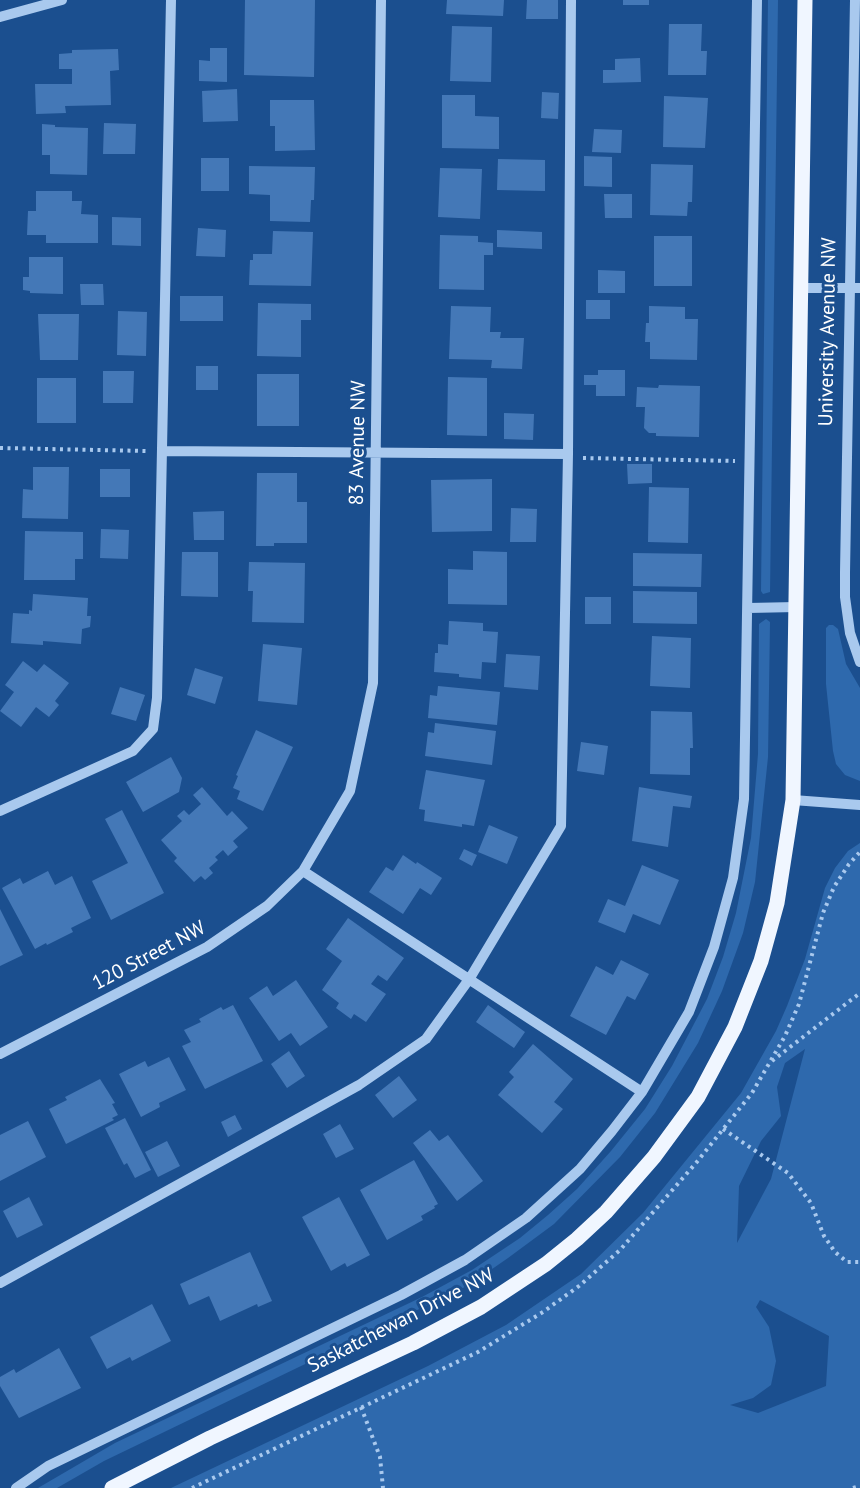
<!DOCTYPE html>
<style>
body{margin:0}
canvas{display:block;background:#1b4f8f}
</style>
<canvas width="860" height="1488"></canvas>
<script>
const context = document.querySelector('canvas').getContext('2d');
context.lineJoin = 'round';
function fillPath(path, color) {
  context.fillStyle = color;
  context.fill(path, 'evenodd');
}
function toPath(rows) {
  const path = new Path2D();
  for (const r of rows) {
    path.moveTo(r[0], r[1]);
    for (let i = 2; i < r.length; i += 2) path.lineTo(r[i], r[i + 1]);
  }
  return path;
}
function trace(path, color, width, dash) {
  context.strokeStyle = color;
  context.lineWidth = width;
  context.lineCap = dash ? 'butt' : 'round';
  context.setLineDash(dash || []);
  context.stroke(path);
}
function drawText(font, color, halo, rows, align = 'center') {
  context.font = font + ' "PT Sans",sans-serif';
  context.lineWidth = 6;
  context.setLineDash([]);
  context.textBaseline = 'middle';
  context.strokeStyle = halo;
  context.fillStyle = color;
  for (const [text, x, y, turn = 0] of rows) {
    context.save();
    context.translate(x, y);
    context.rotate((+turn || 0) * Math.PI / 180);
    context.textAlign = isNaN(turn) ? turn : align;
    if (halo) context.strokeText(text, 0, 0);
    context.fillText(text, 0, 0);
    context.restore();
  }
}
fillPath(toPath([
 [768,0,778,0,770,592,763,594,761,591],
 [766,619,770,622,768,757,755,882,743,933,722,991,698,1043,655,1113,620,1157,554,1224,508,1258,469,1285,104,1461,57,1488,38,1488,115,1443,422,1297,472,1270,520,1238,548,1215,577,1189,611,1151,645,1109,672,1066,707,999,723,957,736,913,751,838,758,754,759,624],
 [829,625,833,625,838,629,846,664,860,688,860,781,845,775,836,764,833,751,826,684,826,628],
 [860,843,860,1488,171,1488,428,1366,506,1325,581,1274,643,1213,741,1093,776,1031,787,1006,805,959,825,888,835,868,848,851],
 [805,1049,771,1179,737,1243,739,1186,761,1141,781,1116,777,1087,785,1063],
 [760,1300,829,1336,826,1386,758,1413,730,1405,753,1398,771,1385,776,1361,769,1327,756,1307]
]), '#2e69ad');
fillPath(toPath([
 [245,0,315,0,314,77,244,75],
 [447,0,504,0,503,16,446,14],
 [527,0,558,0,558,19,526,19],
 [623,0,649,0,649,5,623,5],
 [669,24,702,24,701,51,707,51,706,75,668,75],
 [452,26,492,27,491,82,450,81],
 [210,48,227,48,227,82,199,81,199,60,210,61],
 [118,49,119,70,110,71,111,105,65,106,66,113,36,114,35,84,72,84,72,69,59,69,59,54,72,53,72,50],
 [640,58,641,82,603,83,603,70,615,70,615,59],
 [237,89,238,121,203,122,202,91],
 [542,92,559,93,558,119,541,118],
 [442,95,475,95,475,116,499,117,499,149,442,148],
 [664,96,708,98,705,148,663,147],
 [270,100,314,100,315,150,275,151,275,126,270,126],
 [104,123,136,124,135,154,103,154],
 [42,124,55,125,55,127,88,128,87,175,50,174,50,155,42,155],
 [594,129,622,130,621,153,592,152],
 [584,156,612,157,612,187,584,186],
 [201,158,229,158,229,191,201,191],
 [498,159,545,160,545,191,497,190],
 [651,164,693,165,692,202,688,202,687,216,650,215],
 [249,166,315,167,314,200,311,200,310,222,270,221,270,195,249,194],
 [440,168,482,169,480,219,438,217],
 [36,191,72,191,72,201,82,201,81,214,98,215,98,243,46,243,46,235,27,235,28,211,36,211],
 [604,194,632,194,632,218,605,218],
 [112,217,141,218,141,246,112,245],
 [198,228,226,230,225,257,196,256],
 [497,230,542,232,542,249,497,247],
 [273,231,313,232,311,286,249,285,250,260,253,260,253,254,272,254],
 [440,235,478,236,478,242,493,243,493,255,484,255,484,290,439,289],
 [654,236,692,236,692,286,654,286],
 [29,257,63,257,63,294,30,293,30,291,23,290,23,277,29,277],
 [598,270,625,271,625,293,598,293],
 [80,284,103,284,104,305,81,305],
 [180,296,223,296,223,321,180,321],
 [586,300,610,300,610,319,586,319],
 [258,303,311,304,311,320,301,320,301,357,257,356],
 [451,306,491,307,490,332,501,332,500,338,524,338,522,369,491,368,492,360,449,359],
 [649,306,685,307,685,319,698,319,697,360,650,359,650,342,645,342,646,323,649,323],
 [118,311,147,312,146,356,117,355],
 [38,314,79,314,78,360,40,360],
 [196,366,218,366,218,390,196,390],
 [598,370,625,370,625,396,596,396,596,385,584,385,584,375,598,375],
 [103,371,134,371,133,403,103,403],
 [257,374,299,374,299,426,257,426],
 [448,377,487,378,487,436,447,435],
 [37,378,76,378,76,423,37,423],
 [659,385,700,386,699,437,656,436,656,433,649,433,644,428,645,407,636,407,637,387,658,388],
 [504,413,534,414,533,440,504,439],
 [627,464,652,464,652,483,628,484],
 [33,467,69,467,68,519,22,518,23,489,33,490],
 [100,469,130,469,130,497,100,497],
 [257,473,297,473,297,502,307,502,307,543,274,543,274,546,256,546],
 [492,479,492,531,432,532,431,480],
 [649,487,689,488,688,543,648,542],
 [511,508,537,509,536,542,510,542],
 [224,511,224,540,194,540,193,512],
 [101,529,129,530,128,559,100,558],
 [25,531,83,532,83,559,75,559,75,580,24,580],
 [473,551,507,552,507,605,448,604,448,569,473,570],
 [182,552,218,552,218,597,181,596],
 [633,553,702,554,701,587,633,586],
 [249,562,305,563,304,623,252,622,253,591,248,591],
 [633,591,697,592,697,624,633,623],
 [33,594,88,598,87,616,91,616,90,627,82,629,81,644,43,641,43,645,11,643,13,613,29,614,29,610,32,611],
 [585,597,611,597,611,624,585,624],
 [449,621,483,623,483,631,498,632,496,663,482,662,481,679,459,677,459,674,434,672,435,653,438,653,438,644,448,645],
 [652,636,691,638,690,688,650,686],
 [263,644,302,648,297,705,258,701],
 [506,654,540,656,538,690,504,687],
 [23,661,37,672,44,664,69,683,55,701,59,705,49,717,36,707,21,727,0,711,14,692,5,685],
 [195,668,223,677,215,704,187,695],
 [438,686,500,692,497,725,428,718,430,695,437,696],
 [120,687,145,695,136,721,111,714],
 [651,711,692,712,693,748,690,748,690,775,650,774],
 [435,723,496,731,492,765,425,756,428,732,434,733],
 [256,730,293,747,263,811,237,799,240,791,233,788,238,776,236,775],
 [581,742,608,746,604,775,577,771],
 [171,757,182,778,179,792,143,812,126,782],
 [426,770,485,780,474,826,462,824,462,827,424,821,425,810,419,809],
 [202,787,227,816,232,811,248,828,233,841,238,847,228,856,223,850,215,857,218,860,209,868,213,873,205,880,201,876,194,882,174,861,177,858,161,840,182,821,177,816,184,810,189,815,201,804,193,795],
 [639,787,692,796,690,808,673,806,668,847,632,841],
 [122,810,164,893,111,920,92,881,128,863,105,819],
 [489,825,518,837,507,864,478,852],
 [464,849,477,855,472,866,459,859],
 [403,855,416,864,417,862,442,878,431,895,420,888,403,914,369,892,386,867,393,871],
 [642,865,679,880,660,925,633,914,625,933,598,922,608,899,625,906],
 [48,871,55,885,72,876,91,918,71,928,73,932,47,945,46,943,35,949,2,888,20,878,23,884],
 [0,909,23,955,0,966],
 [348,918,404,958,387,981,378,975,371,984,386,994,366,1022,354,1014,351,1019,336,1008,339,1003,322,990,342,961,326,949],
 [621,960,649,974,635,1000,627,996,606,1035,570,1016,596,966,613,975],
 [296,980,328,1027,300,1046,291,1033,279,1041,249,998,267,986,273,996],
 [233,1005,263,1061,205,1089,182,1046,191,1042,184,1030,201,1022,199,1019,221,1007,223,1010],
 [488,1005,525,1032,514,1048,476,1022],
 [533,1044,573,1079,554,1102,563,1109,542,1133,498,1095,514,1077,509,1072],
 [289,1051,305,1076,287,1088,271,1064],
 [169,1057,186,1090,159,1103,160,1107,141,1117,119,1074,145,1061,148,1067],
 [399,1076,417,1100,393,1118,375,1095],
 [100,1079,115,1103,112,1104,118,1115,112,1118,114,1120,66,1144,49,1109,67,1100,65,1097],
 [235,1115,242,1129,228,1137,221,1122],
 [125,1118,151,1170,135,1178,127,1163,124,1165,105,1128],
 [28,1121,46,1157,0,1181,0,1135],
 [340,1124,354,1149,336,1158,323,1134],
 [430,1130,439,1141,448,1135,483,1181,457,1201,413,1143],
 [167,1141,180,1166,158,1177,145,1152],
 [414,1160,438,1204,434,1206,435,1208,421,1216,423,1220,387,1240,360,1190],
 [29,1197,43,1225,17,1238,3,1211],
 [339,1197,370,1255,347,1267,345,1263,331,1271,302,1217],
 [250,1252,272,1301,258,1307,257,1304,220,1321,209,1296,189,1305,180,1284],
 [152,1304,171,1341,132,1361,130,1357,107,1369,90,1337],
 [59,1348,81,1388,19,1418,0,1386,0,1377,14,1369,16,1373]
]), '#4478b7');
trace(toPath([
 [0,448,147,451],
 [583,458,735,461],
 [772,1061,860,993],
 [723,1129,788,1173,811,1203,824,1236,835,1252,847,1262,860,1262],
 [361,1407,380,1457,383,1488],
 [192,1488,478,1352,543,1312,579,1286,620,1250,696,1163,752,1093,785,1036,799,1004,823,913,834,887,849,864,860,852],
 [853,1488,860,1486]
]), '#a9c9ee', 4, [3, 4.5]);
trace(toPath([
 [855,0,845,572,845,597,850,633,860,662],
 [0,17,62,0],
 [799,288,860,288],
 [162,451,568,454],
 [748,608,796,607],
 [793,800,860,805],
 [0,811,133,751,153,729,157,698,171,0],
 [303,871,642,1092],
 [0,1054,207,947,267,906,303,871,350,791,373,683,381,0],
 [0,1283,359,1085,426,1039,470,978,561,826,568,454,571,0],
 [16,1488,48,1466,401,1295,465,1260,526,1218,580,1169,612,1131,642,1092,689,1012,714,947,733,878,744,799,757,0]
]), '#a9c9ee', 10);
trace(toPath([
 [112,1488,210,1438,413,1343,481,1307,546,1264,577,1239,606,1212,654,1157,698,1097,735,1027,761,961,777,903,793,800,805,0]
]), '#f0f6ff', 15);
drawText('20px', '#fff', '#1b4f8f', [
 ["University Avenue NW",828,332,-89],
 ["83 Avenue NW",358,443,-89],
 ["120 Street NW",149,956,-28],
 ["Saskatchewan Drive NW",401,1321,-27]
]);
</script>
